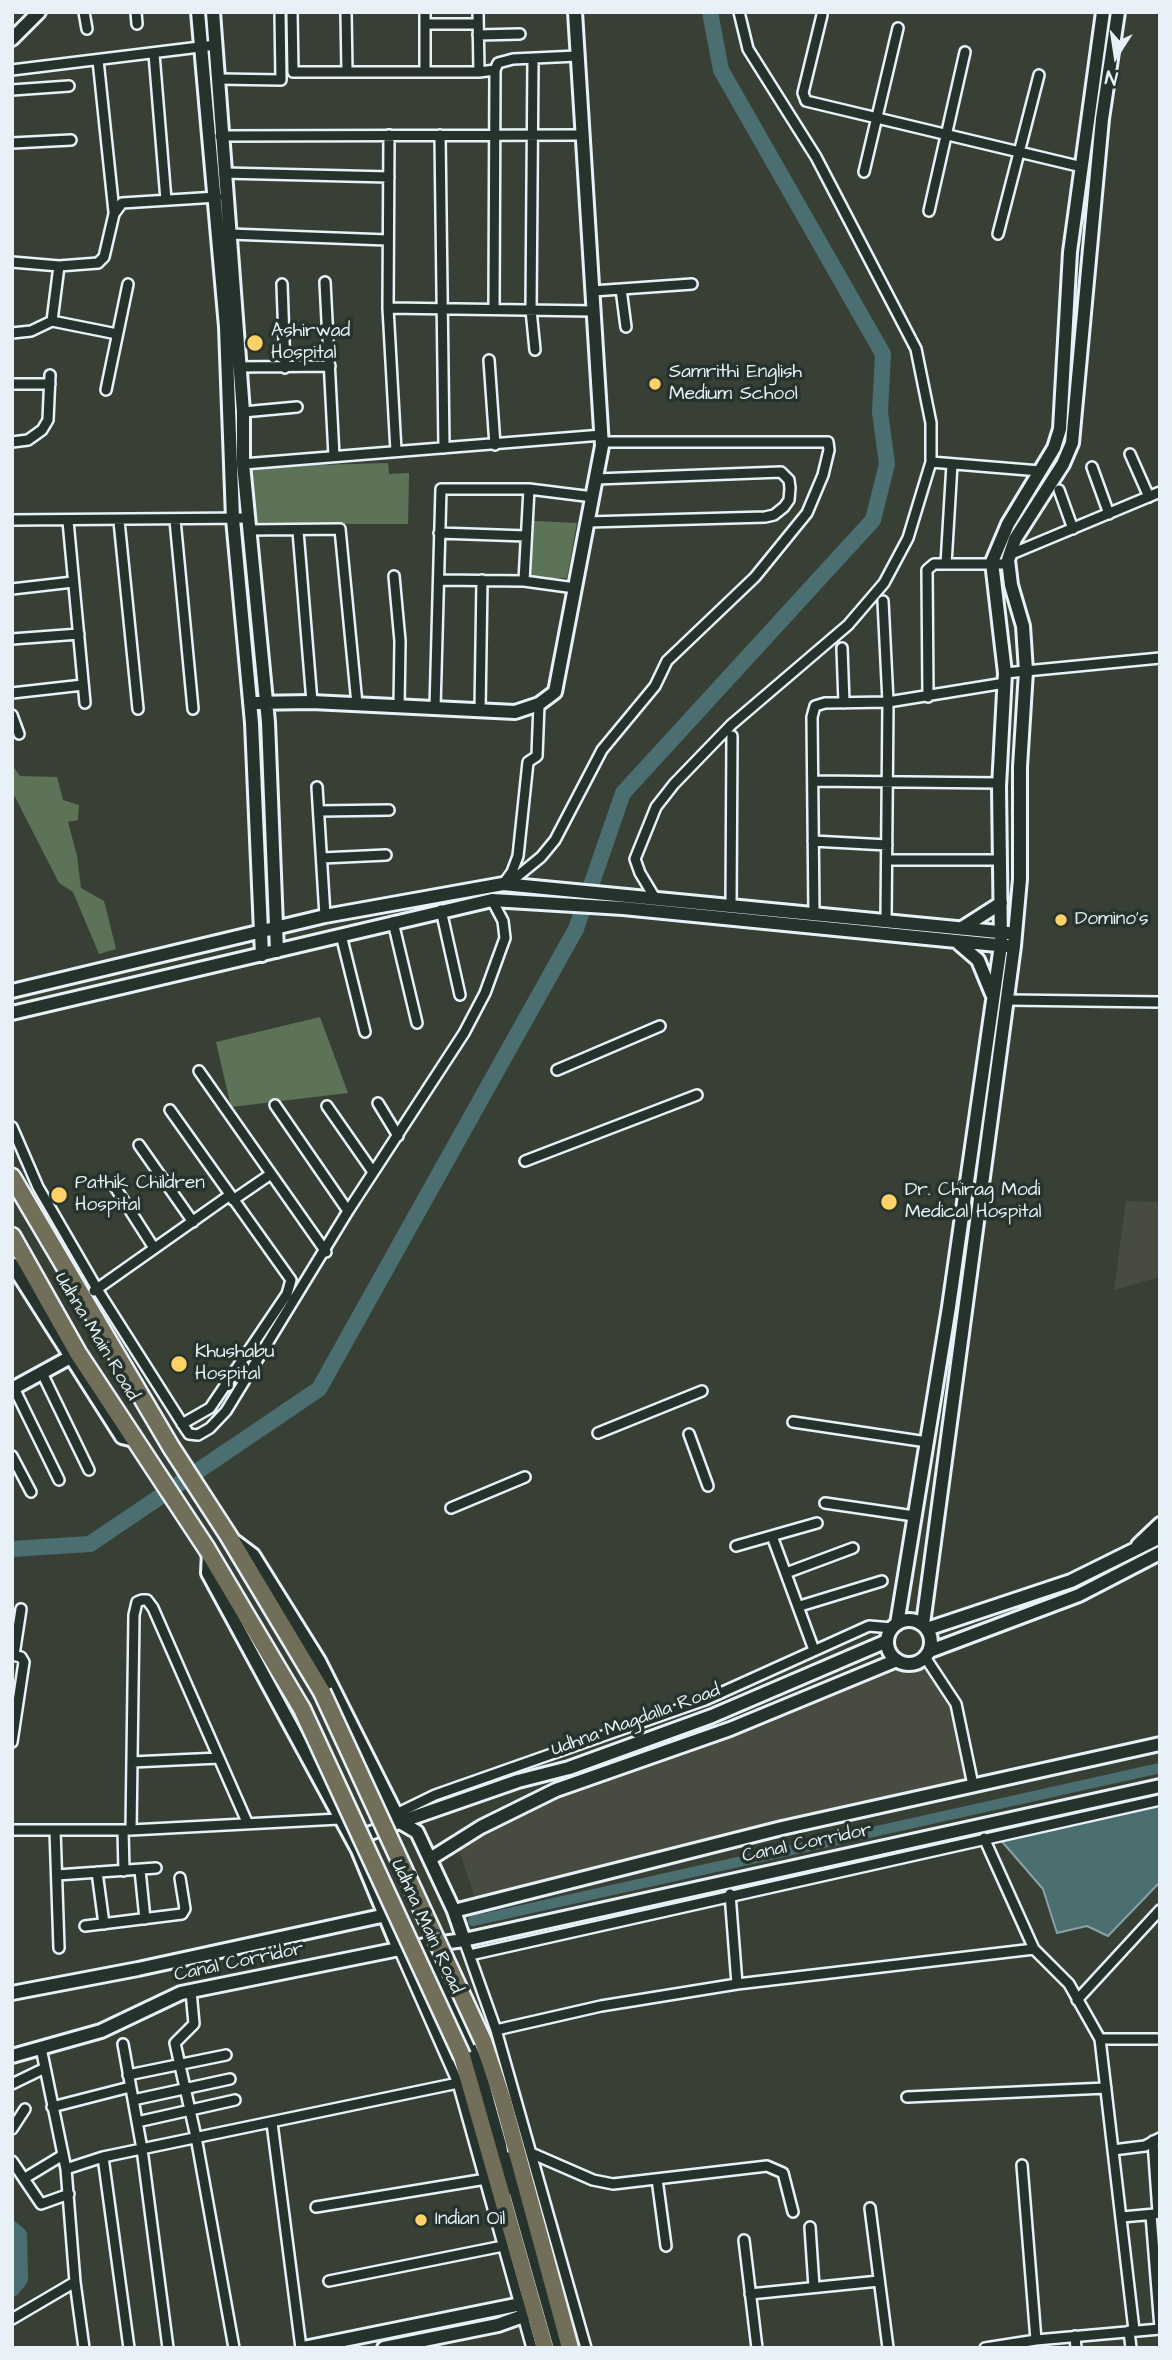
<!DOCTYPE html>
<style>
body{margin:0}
#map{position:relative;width:1172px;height:2360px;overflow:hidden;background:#384036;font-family:"Architects Daughter",sans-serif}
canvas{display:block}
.frame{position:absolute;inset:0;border:14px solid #e8f1f8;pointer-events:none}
.north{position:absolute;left:1081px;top:21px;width:70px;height:70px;-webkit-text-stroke:5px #26332d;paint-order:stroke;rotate:192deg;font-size:19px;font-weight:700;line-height:28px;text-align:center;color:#e8f1f8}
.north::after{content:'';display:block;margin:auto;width:24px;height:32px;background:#e8f1f8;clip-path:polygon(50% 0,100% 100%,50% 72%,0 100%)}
</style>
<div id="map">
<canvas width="1172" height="2360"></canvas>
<div class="frame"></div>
<div class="north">N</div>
</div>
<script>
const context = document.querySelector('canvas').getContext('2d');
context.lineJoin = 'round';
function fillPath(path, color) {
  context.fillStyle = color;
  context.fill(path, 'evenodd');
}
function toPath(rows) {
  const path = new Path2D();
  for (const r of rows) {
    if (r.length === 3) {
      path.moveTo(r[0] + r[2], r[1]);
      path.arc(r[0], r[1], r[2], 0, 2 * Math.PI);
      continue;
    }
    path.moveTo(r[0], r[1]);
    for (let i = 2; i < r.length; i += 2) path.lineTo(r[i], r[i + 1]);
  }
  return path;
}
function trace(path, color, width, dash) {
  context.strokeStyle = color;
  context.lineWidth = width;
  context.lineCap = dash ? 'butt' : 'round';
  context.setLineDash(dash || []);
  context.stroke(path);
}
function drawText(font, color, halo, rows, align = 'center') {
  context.font = font + ' "Architects Daughter",sans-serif';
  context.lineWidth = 7;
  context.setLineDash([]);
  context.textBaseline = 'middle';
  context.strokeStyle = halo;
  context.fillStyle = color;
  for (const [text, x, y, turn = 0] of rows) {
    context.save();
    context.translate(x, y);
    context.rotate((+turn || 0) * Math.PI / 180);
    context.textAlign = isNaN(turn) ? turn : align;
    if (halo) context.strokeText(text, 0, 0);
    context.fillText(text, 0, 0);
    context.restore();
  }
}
fillPath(toPath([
 [1126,1201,1160,1202,1160,1277,1114,1290],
 [924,1660,950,1697,970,1783,476,1901,457,1844,552,1794,896,1662,911,1665]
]), '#484c40');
fillPath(toPath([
 [388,463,389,474,409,473,408,524,254,524,246,467],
 [534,521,577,523,567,578,530,579],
 [12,765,20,776,57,777,63,800,79,805,78,820,68,822,77,856,81,888,104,901,116,949,99,954,73,892,59,883,12,791],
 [320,1017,348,1093,231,1107,216,1042]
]), '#5d7357');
const water = toPath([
 [1160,1791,1160,1882,1108,1936,1087,1926,1057,1933,1043,1889,986,1823,1160,1791]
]);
fillPath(water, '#4b6e71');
trace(water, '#8aa2a7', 2);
trace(toPath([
 [473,1921,1160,1768]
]), '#4b6e71', 10);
trace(toPath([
 [12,1549,90,1544,319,1389,576,929,623,793,873,520,887,464,880,412,883,354,721,70,710,12],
 [12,2229,19,2235,20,2279,12,2289]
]), '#4b6e71', 16);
const street = toPath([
 [84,12,87,29],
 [136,12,137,24],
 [292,12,293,72,479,72,495,70,498,63,513,59,577,56],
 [346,12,347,72],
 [425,12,425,72],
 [478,12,479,72],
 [822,15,803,93,806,101,1082,167],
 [425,24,478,24],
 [478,35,520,34],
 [154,54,166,200],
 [533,59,531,310,535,350],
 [98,60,114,212],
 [12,70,216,45],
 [219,79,281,80,280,12],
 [12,90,69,86],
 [389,135,388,308,396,451],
 [440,135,444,448],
 [220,136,581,135],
 [12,143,71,140],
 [864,172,898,28],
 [224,173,389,177],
 [929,211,965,52],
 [230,234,387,240],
 [998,234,1039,75],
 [12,262,59,266,98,263,104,257,114,214,122,203,217,197],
 [325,282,334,456],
 [282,284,285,368],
 [621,289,626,327],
 [593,291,692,284],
 [388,308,594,311],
 [494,309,495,70],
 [52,321,59,266],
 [12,333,31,331,52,321,117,334],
 [489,360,495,445],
 [239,367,330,366],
 [12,384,50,384],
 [106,390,128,284],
 [243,412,297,407],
 [12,442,28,440,42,430,48,420,50,375],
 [1130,454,1149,497],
 [931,462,1040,471],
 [243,464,602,435],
 [1092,467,1109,514],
 [1059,490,1073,529],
 [12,520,248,518],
 [175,520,193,709],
 [68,521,85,703],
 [119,521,138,709],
 [588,522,765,517,774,515,784,507,789,500,790,488,789,480,781,472,596,479],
 [249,530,340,529,357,704],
 [298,531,312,702],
 [439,533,526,536],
 [1009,555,1160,492],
 [946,564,952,464],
 [394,576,400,641,399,707],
 [439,580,524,581,575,588],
 [524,581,529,489],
 [12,589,73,582],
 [883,601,888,702,886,920],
 [12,639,79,634],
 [842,648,844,703],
 [1005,673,1160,658],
 [12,693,83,685],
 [928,697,927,570,934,564,1008,564],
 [435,708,441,489,529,489,593,497],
 [480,711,482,580],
 [12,715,19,734],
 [813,781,999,783],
 [317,787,325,916],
 [319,811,389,810],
 [813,841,887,845],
 [322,858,386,855],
 [887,860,1001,860],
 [504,883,512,872,518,856,528,762,537,756,539,704],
 [508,884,541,857,555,840,602,750,655,686,667,661,755,577,807,513,823,475,829,450,828,442,602,442],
 [655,898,640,873,635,859,656,807,674,784,731,725,848,625,884,583,908,538,931,462,931,423,916,349,816,157,748,49,739,12],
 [731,906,732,736],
 [441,910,460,995],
 [814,914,812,717,815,706,825,703,888,702,1005,683],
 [393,922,417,1023],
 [341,935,365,1032],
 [1008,1000,1160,1002],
 [557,1070,660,1026],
 [199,1071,326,1252],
 [378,1103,398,1136],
 [275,1105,348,1211],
 [327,1106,373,1172],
 [170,1110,291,1280,287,1294,210,1408,182,1424],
 [12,1127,38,1187,100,1294,185,1428,189,1434,198,1435,210,1428,226,1411,348,1211,464,1033,485,993,505,938,503,921,492,900],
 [139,1145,193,1222],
 [525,1161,697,1095],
 [115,1187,154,1248],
 [233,1200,271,1174],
 [94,1291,230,1195],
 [42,1373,89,1470],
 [14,1388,59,1480],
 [793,1422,927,1442],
 [598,1433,702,1391],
 [689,1434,708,1486],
 [12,1456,31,1492],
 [825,1503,914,1516],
 [451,1508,525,1477],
 [772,1536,814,1650],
 [736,1546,817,1523],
 [786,1573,853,1548],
 [800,1606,882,1581],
 [12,1655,21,1657,24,1662,12,1742],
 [14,1655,21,1609],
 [925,1657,956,1704,973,1785],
 [132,1762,219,1758],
 [396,1814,435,1795,705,1700,869,1626,892,1628],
 [12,1830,131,1830,339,1819],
 [55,1830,59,1948],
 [123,1830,124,1871],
 [131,1830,134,1615,137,1602,142,1600,147,1600,153,1608,247,1822],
 [984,1838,1034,1949],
 [140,1870,145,1919],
 [97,1872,104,1924],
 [57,1875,156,1868],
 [730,1894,737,1984],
 [85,1926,182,1914,185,1909,180,1878],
 [464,1940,496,2030,586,2348],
 [399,1949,458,2083,532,2348],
 [470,1955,1160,1800],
 [191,1991,194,2024,175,2043,196,2137,234,2348],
 [1077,2000,1160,1910],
 [496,2030,601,2006,737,1984,1034,1949,1069,1984,1100,2039,1134,2330],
 [1100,2039,1160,2039],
 [123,2044,142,2149,168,2348],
 [41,2048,66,2169,75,2282,84,2348],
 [128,2075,226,2055],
 [12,2084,45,2068],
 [907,2097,1106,2088],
 [133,2100,230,2079],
 [52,2107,130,2087],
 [137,2122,235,2100],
 [272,2123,301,2348],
 [12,2129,25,2109],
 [1153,2141,1158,2213],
 [1113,2150,1145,2146,1160,2138],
 [531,2153,593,2180,613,2184,767,2166,783,2173,793,2212],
 [103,2157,129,2348],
 [12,2161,41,2204,69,2194],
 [1022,2165,1036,2340],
 [66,2169,103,2157,458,2083],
 [25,2178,63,2155],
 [657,2179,666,2246],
 [316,2207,486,2179],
 [870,2208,888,2348],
 [1151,2215,1160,2328],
 [1122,2217,1155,2214],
 [810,2227,814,2287],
 [744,2240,757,2348],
 [329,2281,503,2246],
 [750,2294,879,2281],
 [12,2319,75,2282],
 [1129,2331,1131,2348],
 [1075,2336,1076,2348],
 [985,2348,1036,2340,1160,2329]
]);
const secondary = toPath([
 [198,12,226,327,233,519,252,723,262,955],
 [213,12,243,412,243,464,268,722,277,951],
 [12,39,39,12],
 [250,703,312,702,515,712,539,704,555,692,602,446,575,12],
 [962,928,1001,903],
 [956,941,978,960,992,994],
 [12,991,325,916,503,884,1008,933],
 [12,1013,492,900,623,908,1007,946],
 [12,1264,122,1437,134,1440],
 [12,1389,76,1354],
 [233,1540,253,1555,319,1661,400,1822,417,1832,454,1911,464,1940,399,1949,358,1850,368,1834,393,1824,400,1822,518,1781,569,1768,712,1716,887,1641],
 [1138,1545,1160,1524],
 [209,1552,208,1573,358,1850],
 [909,1642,22],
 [897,1624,949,1307,1001,945,999,787,1005,673,992,562,1008,524,1054,448,1060,429,1070,252,1103,12],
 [923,1624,1014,946,1020,879,1020,767,1026,671,1023,626,1011,585,1008,560,1015,539,1063,464,1072,443,1102,119,1118,12],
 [927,1629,1071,1581,1160,1537],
 [930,1651,1079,1595,1160,1553],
 [430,1859,481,1827,556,1790,730,1729,897,1660],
 [454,1911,782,1828,1160,1744],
 [464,1940,1160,1786],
 [424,1945,478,2066,500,2145,507,2189],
 [12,1993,138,1969,386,1915],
 [12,2056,101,2031,181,1993,399,1949],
 [506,2158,560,2348],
 [304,2348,531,2302],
 [384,2348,498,2325,534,2312]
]);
const highway = toPath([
 [12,1177,171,1447,228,1535,322,1692],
 [12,1236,78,1353,207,1549,302,1709],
 [483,2041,503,2101,570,2348],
 [462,2056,545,2348]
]);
trace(street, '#e8f1f8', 14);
trace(secondary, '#e8f1f8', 18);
trace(highway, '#e8f1f8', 21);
trace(street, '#26332d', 9);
trace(secondary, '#26332d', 12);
trace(highway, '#716e59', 16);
const highwayBridge = toPath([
 [322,1692,483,2041],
 [302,1709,462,2056]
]);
trace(highwayBridge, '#e8f1f8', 21, []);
trace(highwayBridge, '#716e59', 16);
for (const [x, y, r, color] of [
 [255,343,9,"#ffd166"],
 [655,384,7,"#ffd166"],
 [1061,920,7,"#ffd166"],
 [59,1195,9,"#ffd166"],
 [889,1202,9,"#ffd166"],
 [179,1364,9,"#ffd166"],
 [421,2220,7,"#ffd166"]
]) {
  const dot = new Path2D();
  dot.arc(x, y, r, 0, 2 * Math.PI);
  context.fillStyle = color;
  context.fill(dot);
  trace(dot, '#26332d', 2.5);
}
drawText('19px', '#e8f1f8', '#26332d', [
 ["Ashirwad",271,332],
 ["Hospital",271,354],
 ["Samrithi English",669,373],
 ["Medium School",669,395],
 ["Domino's",1075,920],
 ["Pathik Children",75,1184],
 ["Hospital",75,1206],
 ["Dr. Chirag Modi",905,1191],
 ["Medical Hospital",905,1213],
 ["Khushabu",195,1353],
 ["Hospital",195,1375],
 ["Indian Oil",435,2220]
], 'left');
drawText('19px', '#e8f1f8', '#26332d', [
 ["Udhna Main Road",96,1337,59],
 ["Udhna Magdalla Road",636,1721,-20],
 ["Canal Corridor",807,1844,-12],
 ["Udhna Main Road",426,1927,65],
 ["Canal Corridor",239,1963,-12]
]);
</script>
